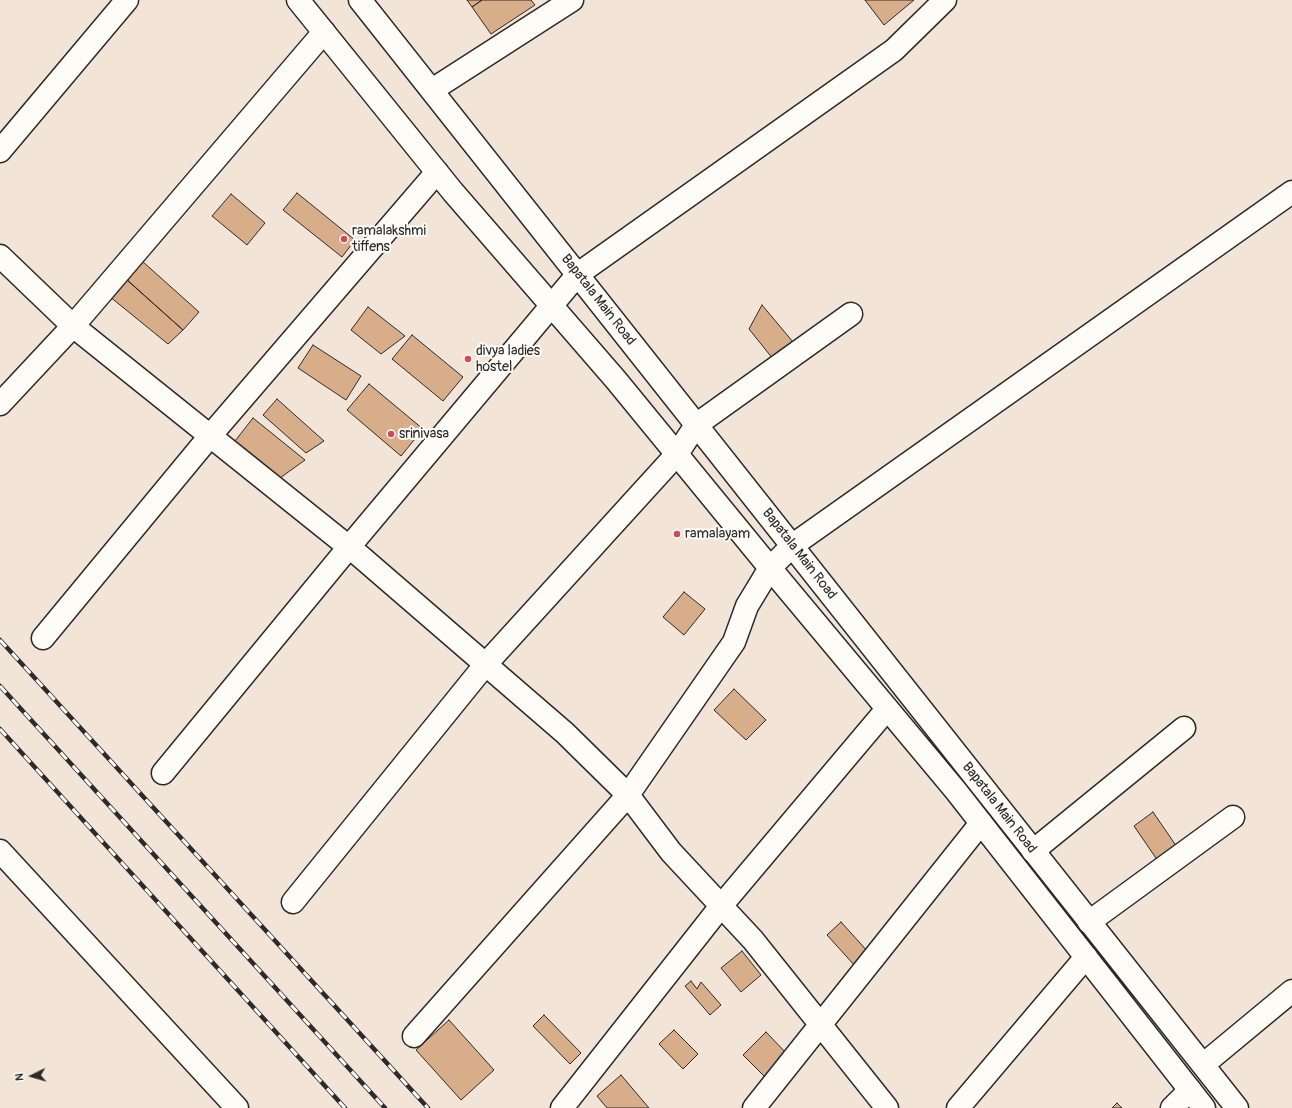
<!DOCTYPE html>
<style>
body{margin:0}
#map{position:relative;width:1292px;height:1108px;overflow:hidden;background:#f2e4d6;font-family:Pangolin,sans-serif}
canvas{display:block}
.north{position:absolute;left:12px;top:1056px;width:40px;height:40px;-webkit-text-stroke:3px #fdfcf7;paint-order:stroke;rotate:265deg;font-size:11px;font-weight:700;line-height:16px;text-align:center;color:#2b2b2b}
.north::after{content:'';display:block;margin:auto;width:14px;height:18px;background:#2b2b2b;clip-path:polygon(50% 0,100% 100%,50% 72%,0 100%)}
</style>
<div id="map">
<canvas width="1292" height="1108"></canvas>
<div class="north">N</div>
</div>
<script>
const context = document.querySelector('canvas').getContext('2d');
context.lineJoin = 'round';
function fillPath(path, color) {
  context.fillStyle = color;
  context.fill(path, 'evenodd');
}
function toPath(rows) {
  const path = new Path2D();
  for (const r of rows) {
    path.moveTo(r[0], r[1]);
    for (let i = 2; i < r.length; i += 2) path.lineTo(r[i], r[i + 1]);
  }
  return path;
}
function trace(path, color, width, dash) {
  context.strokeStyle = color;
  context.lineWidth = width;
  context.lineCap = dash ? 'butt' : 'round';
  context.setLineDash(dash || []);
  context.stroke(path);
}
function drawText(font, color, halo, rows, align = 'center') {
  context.font = font + ' Pangolin,sans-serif';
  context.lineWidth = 4;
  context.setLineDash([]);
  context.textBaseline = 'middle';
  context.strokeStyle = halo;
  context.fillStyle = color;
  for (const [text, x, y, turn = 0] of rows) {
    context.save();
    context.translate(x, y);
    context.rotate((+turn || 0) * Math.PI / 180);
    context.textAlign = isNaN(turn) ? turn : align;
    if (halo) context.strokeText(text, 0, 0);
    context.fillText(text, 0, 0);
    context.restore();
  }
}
const building = toPath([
 [467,0,482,0,472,7,467,0],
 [482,0,531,0,535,5,491,34,472,7,482,0],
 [865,0,914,0,884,25,865,0],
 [297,193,355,240,342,257,283,210,297,193],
 [231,194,265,223,247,245,212,216,231,194],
 [142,261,199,312,183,330,128,281,129,276,142,261],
 [124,277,183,330,168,344,109,296,124,277],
 [762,305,793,342,773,359,749,329,762,305],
 [368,307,405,336,381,354,351,330,368,307],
 [412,335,463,377,443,401,392,359,412,335],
 [313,345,361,376,346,400,298,368,313,345],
 [369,384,423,429,401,456,347,410,369,384],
 [277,399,324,441,306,453,263,415,277,399],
 [253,418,305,460,280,478,235,441,253,418],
 [684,592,705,609,684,635,663,617,684,592],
 [734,689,766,720,746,740,714,710,734,689],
 [1153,812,1177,847,1158,861,1134,826,1153,812],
 [841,922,870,954,856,967,827,935,841,922],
 [742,951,761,975,741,992,721,968,742,951],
 [691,981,697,989,701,982,721,1005,710,1015,685,986,691,981],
 [544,1015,581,1053,570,1064,533,1026,544,1015],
 [449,1020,494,1070,461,1100,416,1050,449,1020],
 [674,1030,698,1054,683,1069,659,1044,674,1030],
 [766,1032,788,1055,765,1077,743,1055,766,1032],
 [621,1075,649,1108,607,1108,597,1096,621,1075],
 [1117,1103,1122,1108,1112,1108,1117,1103]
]);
fillPath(building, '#d8ad89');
trace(building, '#2b2b2b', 1);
const minor = toPath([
 [432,90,572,0],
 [0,151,127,0],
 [0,256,73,326,360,556,565,733,628,795,671,852,753,940,887,1108],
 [0,404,73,326,324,32],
 [43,638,210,436,437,172],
 [163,773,349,547,578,274,894,50,945,0],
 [1033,851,1184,728],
 [293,902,485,665,677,454,696,425,851,314],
 [1089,922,1233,817],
 [414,1036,628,795,734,642,747,606,770,568,793,545,1292,192],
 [1204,1064,1292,991],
 [562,1108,721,906,887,709],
 [754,1108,981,823],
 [958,1108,1086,957],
 [1172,1108,1190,1090]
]);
const tertiary = toPath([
 [0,851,237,1108]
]);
const secondary = toPath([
 [298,0,453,192,616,380,770,568,956,791,1204,1108],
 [360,0,1237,1108]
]);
trace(minor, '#2b2b2b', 25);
trace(tertiary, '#2b2b2b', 25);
trace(secondary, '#2b2b2b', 25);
trace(minor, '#fdfcf7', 22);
trace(tertiary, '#fdfcf7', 22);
trace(secondary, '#fdfcf7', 22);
const rail = toPath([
 [0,640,428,1108],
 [0,686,385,1108],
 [0,729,345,1108]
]);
trace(rail, '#2b2b2b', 4.5);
trace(rail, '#fdfcf7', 3, [9]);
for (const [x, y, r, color] of [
 [344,239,4,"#d1495b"],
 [468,359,4,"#d1495b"],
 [391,434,4,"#d1495b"],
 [677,534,4,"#d1495b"]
]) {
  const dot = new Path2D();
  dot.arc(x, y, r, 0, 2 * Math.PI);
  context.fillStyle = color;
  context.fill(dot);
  trace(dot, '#fdfcf7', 1.5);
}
drawText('14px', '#2b2b2b', '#fdfcf7', [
 ["ramalakshmi",352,231],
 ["tiffens",352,247],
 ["divya ladies",476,351],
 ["hostel",476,367],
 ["srinivasa",399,434],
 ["ramalayam",685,534]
], 'left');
drawText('14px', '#2b2b2b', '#fdfcf7', [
 ["Bapatala Main Road",598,300,52],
 ["Bapatala Main Road",799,554,52],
 ["Bapatala Main Road",999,808,52]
]);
</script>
